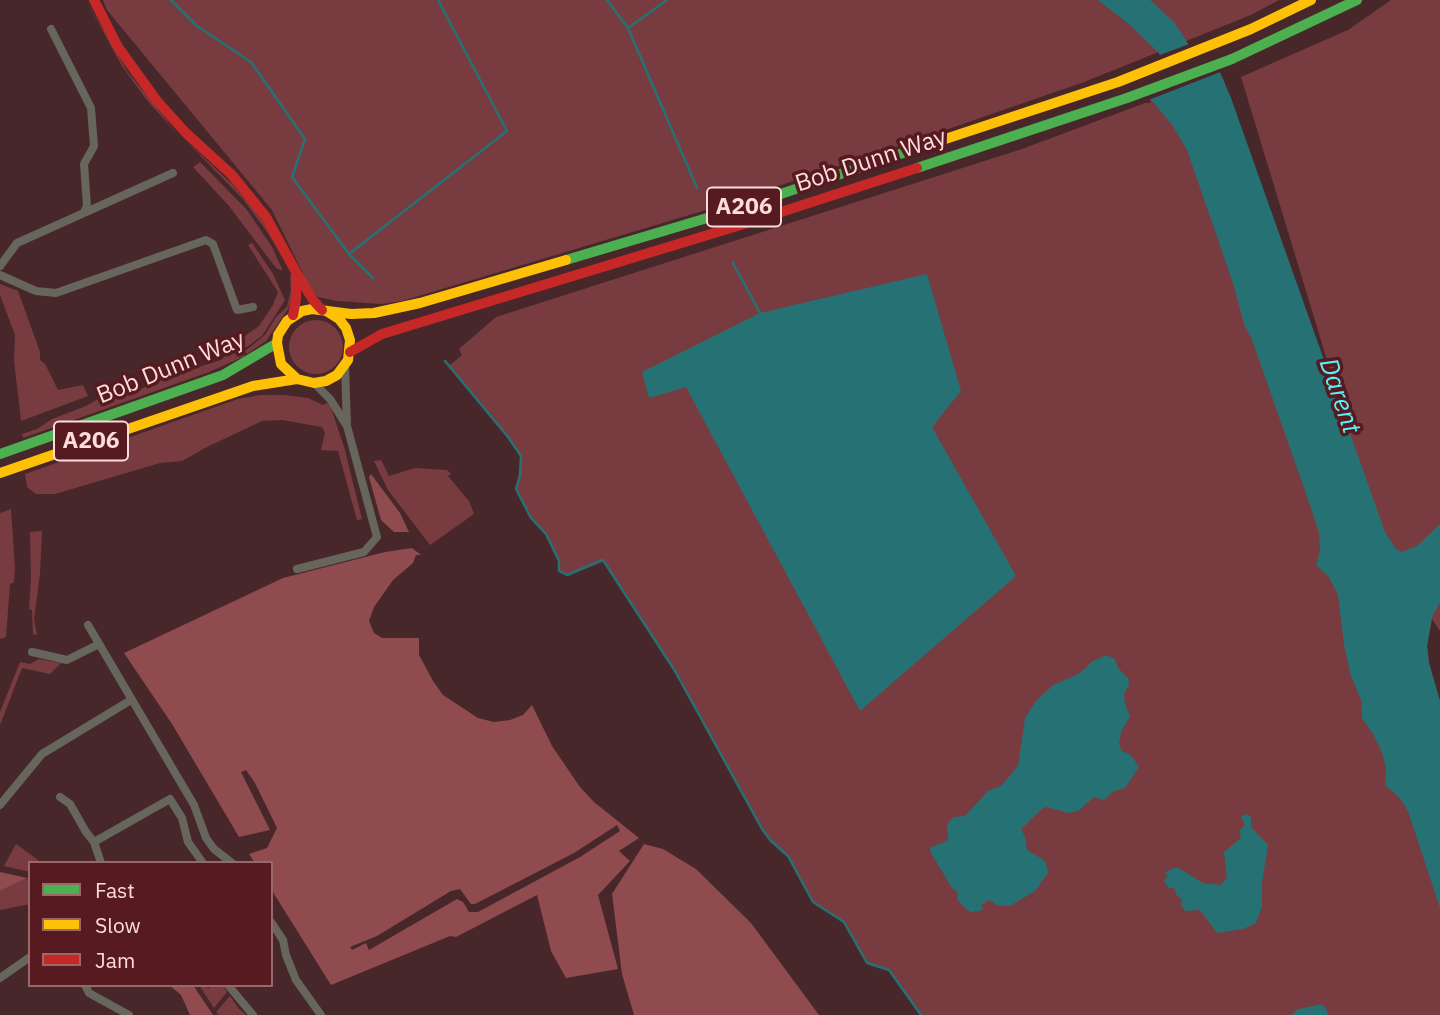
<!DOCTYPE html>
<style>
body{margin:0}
#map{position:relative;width:1440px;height:1015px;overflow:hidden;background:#48272b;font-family:"IBM Plex Sans",sans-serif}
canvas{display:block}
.legend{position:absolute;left:28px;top:861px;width:245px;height:126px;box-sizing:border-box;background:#561a20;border:2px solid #99686b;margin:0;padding:9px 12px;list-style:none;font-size:21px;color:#fddcdc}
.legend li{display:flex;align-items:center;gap:14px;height:35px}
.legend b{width:35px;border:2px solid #99686b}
</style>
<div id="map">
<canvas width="1440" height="1015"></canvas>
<ul class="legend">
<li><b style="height:9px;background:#4caf50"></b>Fast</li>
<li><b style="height:9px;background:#ffc107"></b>Slow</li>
<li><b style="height:9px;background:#c62828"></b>Jam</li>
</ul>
</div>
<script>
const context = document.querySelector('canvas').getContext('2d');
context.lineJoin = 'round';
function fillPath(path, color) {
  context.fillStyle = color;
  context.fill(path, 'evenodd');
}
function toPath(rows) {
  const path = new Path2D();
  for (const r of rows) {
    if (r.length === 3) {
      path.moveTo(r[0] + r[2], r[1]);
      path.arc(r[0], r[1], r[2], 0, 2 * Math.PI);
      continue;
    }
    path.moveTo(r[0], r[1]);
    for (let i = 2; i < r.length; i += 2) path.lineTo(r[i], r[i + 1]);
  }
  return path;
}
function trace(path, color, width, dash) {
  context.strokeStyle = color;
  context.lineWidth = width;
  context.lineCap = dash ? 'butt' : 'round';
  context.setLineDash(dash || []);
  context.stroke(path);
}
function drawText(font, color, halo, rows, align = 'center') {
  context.font = font + ' "IBM Plex Sans",sans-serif';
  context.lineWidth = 7;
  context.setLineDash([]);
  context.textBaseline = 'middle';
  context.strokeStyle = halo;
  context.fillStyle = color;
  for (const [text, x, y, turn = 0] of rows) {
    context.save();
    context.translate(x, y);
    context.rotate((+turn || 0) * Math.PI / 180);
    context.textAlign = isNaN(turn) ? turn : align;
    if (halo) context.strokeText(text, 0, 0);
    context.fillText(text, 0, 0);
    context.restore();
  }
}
fillPath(toPath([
 [86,0,127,71,178,135,146,99,122,66],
 [103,0,1279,0,1251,15,1084,82,928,136,706,210,402,301,382,304,337,301,318,297,311,290,272,210,107,10],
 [1391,0,1440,0,1440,631,1432,619,1427,646,1429,663,1440,701,1440,1015,921,1015,889,971,867,963,844,922,813,902,788,856,771,841,762,829,675,671,603,560,567,575,559,571,559,561,546,534,531,518,516,489,520,475,521,456,508,437,449,366,462,355,459,349,496,317,1022,149,1145,103,1151,103,1148,96,1222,76,1344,416,1241,77,1348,30],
 [185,140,232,184,255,211,268,229,288,267,268,233,243,199],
 [200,162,247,210,272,247,283,271,276,268,229,206,193,167],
 [252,243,273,274,285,300,262,336,241,351,245,356,209,372,23,438,22,434,37,429,52,419,86,406,98,399,120,397,137,392,152,382,221,360,232,350,232,345,259,326,273,305,278,292,248,245],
 [290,274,293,283,292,297,288,309,266,341,247,354,245,351,265,335,276,317,287,307,291,289],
 [0,284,18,291,40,352,40,360,45,364,58,390,83,385,88,396,21,421,14,360,15,335,0,295],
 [316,347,27],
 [285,395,308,398,323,405,327,403,331,408,344,447,362,519,357,520,338,451,321,450,325,433,322,427,282,420,262,421,207,447,182,461,160,463,55,494,36,494,27,487,25,474,238,399,260,395],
 [381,460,389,476,415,468,447,470,451,474,448,476,469,501,474,514,430,545,388,490,374,461],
 [11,509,15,568,14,582,10,584,6,637,0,639,0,513],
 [42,531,40,574,34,619,37,635,33,634,32,610,29,609,31,578,30,532],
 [39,659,61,663,50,674,22,668,0,725,0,712,20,662,30,664],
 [16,844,34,857,42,863,30,863,30,872,4,866],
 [27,878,30,878,30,904,0,910,0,891],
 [199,985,209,988,212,985,223,985,227,992,214,1008],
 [230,996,239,1009,246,1015,219,1015,216,1012]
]), '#783c40');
fillPath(toPath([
 [371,474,400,513,409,532,394,532,381,520,369,477],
 [412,548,421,555,416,555,413,563,393,580,374,607,369,621,374,633,382,638,419,638,419,655,433,681,443,695,478,718,494,722,510,720,523,715,532,705,552,746,580,787,594,802,639,838,619,851,630,861,598,895,618,969,566,978,551,951,537,895,456,937,450,936,331,985,271,889,271,863,255,863,249,854,267,848,277,828,255,783,246,770,241,772,270,830,239,837,172,724,124,653,283,578,385,552],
 [617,825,620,831,580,857,478,912,469,912,463,902,457,899,369,950,366,943,352,950,350,947,377,936,451,891,460,889,471,904,475,904,574,853],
 [644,844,663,849,696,869,751,923,819,1015,634,1015,622,974,612,894],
 [0,872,27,878,0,891],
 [169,985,193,985,213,1015,190,1015,181,995]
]), '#904b4f');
fillPath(toPath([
 [1098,0,1150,0,1174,22,1208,74,1219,70,1231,98,1385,532,1396,549,1402,552,1418,545,1440,524,1440,602,1432,617,1427,646,1429,663,1440,701,1440,908,1408,811,1399,797,1385,785,1386,770,1383,755,1373,734,1362,718,1361,700,1350,673,1344,644,1338,595,1329,577,1316,565,1320,550,1319,533,1310,505,1251,337,1244,324,1233,283,1187,150,1173,126,1148,96,1178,85,1158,52,1130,25],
 [927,274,961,391,932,427,1016,576,860,711,686,387,649,398,642,372,760,313],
 [1106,655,1115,659,1118,668,1128,678,1129,685,1124,694,1125,704,1130,716,1121,732,1119,744,1122,751,1131,755,1139,767,1125,788,1114,791,1104,800,1094,797,1078,811,1068,813,1048,807,1043,808,1021,829,1025,837,1027,850,1044,860,1047,866,1048,873,1035,891,1010,906,998,906,989,900,981,905,983,909,979,911,971,912,966,909,957,899,958,893,952,888,931,853,930,848,948,840,947,825,953,817,965,816,988,791,1002,785,1018,766,1025,718,1036,701,1053,685,1078,674,1086,668,1091,662],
 [1246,814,1251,817,1251,827,1268,845,1262,883,1262,906,1256,923,1243,929,1217,933,1200,910,1186,911,1181,906,1182,900,1176,894,1175,889,1168,887,1164,881,1168,875,1163,873,1177,867,1203,883,1220,885,1227,878,1224,852,1241,838,1239,831,1245,825,1241,817],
 [1322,1004,1327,1010,1328,1015,1292,1015,1298,1009]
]), '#267174');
fillPath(toPath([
 [1192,43,1210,70,1221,68,1223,71,1146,101,1144,98,1173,83,1157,56]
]), '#48272b');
trace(toPath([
 [171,0,197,26,251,62,305,139,292,177,349,254,373,278],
 [607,0,628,28,697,188],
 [628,28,667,0],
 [349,254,507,131,438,0],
 [733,263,760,313],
 [445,361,508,437,521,456,520,475,516,489,531,518,546,534,559,561,559,571,567,575,603,560,675,671,762,829,771,841,788,856,813,902,844,922,867,963,889,970,921,1015]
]), '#267174', 2.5);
trace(toPath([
 [51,29,91,108,94,146,84,164,87,206,84,212],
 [0,266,17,243,173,173],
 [0,275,36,291,56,293,206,240,213,244,237,310,253,307],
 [345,366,347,426],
 [297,569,364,552,377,537,347,426,330,399,314,383],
 [88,625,194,805,206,838,214,849,232,863],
 [32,652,67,660,99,644],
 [60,797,70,804,86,832,94,842,101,863],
 [0,805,42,754,131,700],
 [94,842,170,799,182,818,188,842,203,863],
 [271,922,283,940,286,955,296,980,321,1015],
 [0,978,30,957],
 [85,985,89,993,129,1015],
 [228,985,253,1015]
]), '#67665d', 8);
trace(toPath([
 [917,168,1127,98,1232,59,1357,0],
 [566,260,724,213,921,147],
 [0,454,223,375,277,343]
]), '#4caf50', 10);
trace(toPath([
 [921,147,1118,82,1251,29,1311,0],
 [328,312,339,319,346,328,350,340,348,360,337,375,326,381,314,383,297,379,281,364,277,343,278,335,287,321,302,311,312,309,351,314,374,313,420,303,566,260],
 [0,473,253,386,297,379]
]), '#ffc107', 10);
trace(toPath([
 [94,0,118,47,157,101,186,133,232,175,266,217,296,272,313,300,322,310],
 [293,315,296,299,296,275],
 [350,352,382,334,744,224,917,168]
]), '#c62828', 10);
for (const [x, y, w] of [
 [744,207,74],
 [91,441,74]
]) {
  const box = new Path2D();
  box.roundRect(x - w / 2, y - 19.5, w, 39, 5);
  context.fillStyle = '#561a20';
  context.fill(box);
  trace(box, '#fddcdc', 2);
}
drawText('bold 23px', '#fddcdc', null, [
 ["A206",744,207],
 ["A206",91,441]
]);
drawText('24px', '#fddcdc', '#561a20', [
 ["Bob Dunn Way",871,161,-18],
 ["Bob Dunn Way",171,368,-22]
]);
drawText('italic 26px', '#57f3f6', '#561a20', [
 ["Darent",1339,396,71]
]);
</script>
